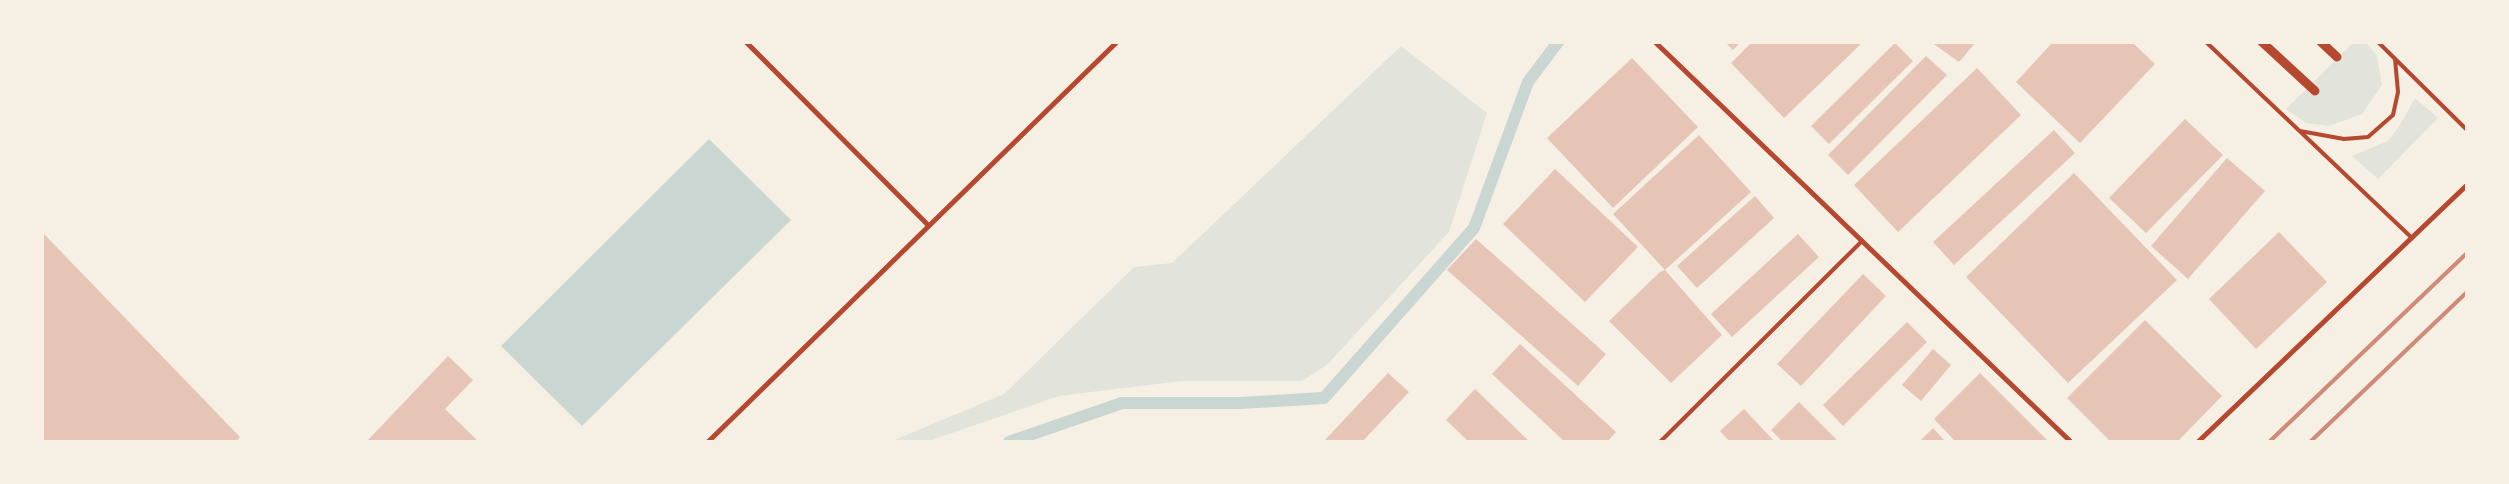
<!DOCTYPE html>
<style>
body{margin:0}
#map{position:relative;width:2509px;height:484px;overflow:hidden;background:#f6efe4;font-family:"Fira Sans",sans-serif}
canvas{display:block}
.frame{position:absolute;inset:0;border:44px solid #f6efe4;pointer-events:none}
</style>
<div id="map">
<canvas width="2509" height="484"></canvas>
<div class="frame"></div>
</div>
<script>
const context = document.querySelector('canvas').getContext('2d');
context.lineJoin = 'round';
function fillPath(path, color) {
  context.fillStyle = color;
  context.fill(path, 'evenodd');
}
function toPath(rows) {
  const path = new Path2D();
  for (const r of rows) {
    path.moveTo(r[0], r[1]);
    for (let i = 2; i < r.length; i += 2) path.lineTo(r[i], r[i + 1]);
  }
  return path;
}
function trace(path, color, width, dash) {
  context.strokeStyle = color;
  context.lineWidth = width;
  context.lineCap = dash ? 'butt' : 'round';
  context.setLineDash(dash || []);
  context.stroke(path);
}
fillPath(toPath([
 [2353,43,2366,43,2377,55,2382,85,2362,114,2329,126,2306,123,2286,109],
 [1401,46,1487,113,1449,232,1328,364,1302,381,1181,381,1059,396,929,441,892,441,1004,394,1134,267,1172,263],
 [2415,98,2438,118,2378,179,2352,156,2388,141,2398,128]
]), '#e2e4dc');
fillPath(toPath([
 [709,139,791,220,582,426,501,346]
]), '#c9d6d2');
trace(toPath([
 [1009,442,1122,403,1241,403,1324,398,1474,228,1528,82,1558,42]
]), '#c9d6d2', 12);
fillPath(toPath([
 [1725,42,1741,42,1733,50],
 [1752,42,1863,42,1784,118,1731,63],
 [1931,42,1976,42,1959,62],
 [2053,42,2132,42,2155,64,2080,143,2016,82],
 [1895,43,1913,61,1829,144,1811,126],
 [1926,56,1947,75,1848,175,1828,155],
 [1632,58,1698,127,1613,208,1547,138],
 [1977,68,2021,115,1898,232,1854,185],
 [2185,119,2223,155,2146,233,2109,198],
 [2054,130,2075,153,1954,265,1933,242],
 [1699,135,1751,192,1665,270,1613,214],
 [2227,158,2265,191,2188,279,2151,246],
 [1555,169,1638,247,1585,302,1503,224],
 [2074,173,2177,280,2068,383,1966,277],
 [1755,196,1774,218,1697,288,1677,266],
 [42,232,240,437,236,442,42,442],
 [2279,232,2327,282,2256,349,2209,299],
 [1798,234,1819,257,1732,337,1711,314],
 [1476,239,1606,354,1578,386,1447,270],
 [1665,270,1722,335,1671,383,1609,321,1660,272],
 [1863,274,1886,296,1801,386,1777,364],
 [2145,320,2222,396,2177,442,2111,442,2067,398],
 [1907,322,1927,342,1843,426,1823,405],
 [1520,344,1616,432,1607,442,1565,442,1492,374],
 [1933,349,1951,365,1921,401,1902,385],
 [448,356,473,380,445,409,479,442,370,442,368,440],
 [1388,373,1409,392,1362,442,1323,442],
 [1980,373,2049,442,1956,442,1934,419],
 [1475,389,1530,442,1469,442,1446,420],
 [1799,402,1839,442,1783,442,1771,430],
 [1744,409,1775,442,1730,442,1720,431],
 [1933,428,1946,442,1919,442]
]), '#e6c5b7');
trace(toPath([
 [2206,42,2412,238],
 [2378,42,2466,129],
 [2300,131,2344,139,2368,137,2393,115,2398,92,2395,59],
 [1660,442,1862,241]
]), '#b5482f', 4);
trace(toPath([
 [746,42,929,226],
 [1655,42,2071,442],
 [708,442,1117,42],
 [2198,442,2466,186]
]), '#b5482f', 5);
trace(toPath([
 [2262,42,2315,91],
 [2321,42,2337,57]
]), '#b5482f', 9);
trace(toPath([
 [2269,442,2466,254],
 [2310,442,2466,293]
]), '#cf8b77', 4);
</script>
